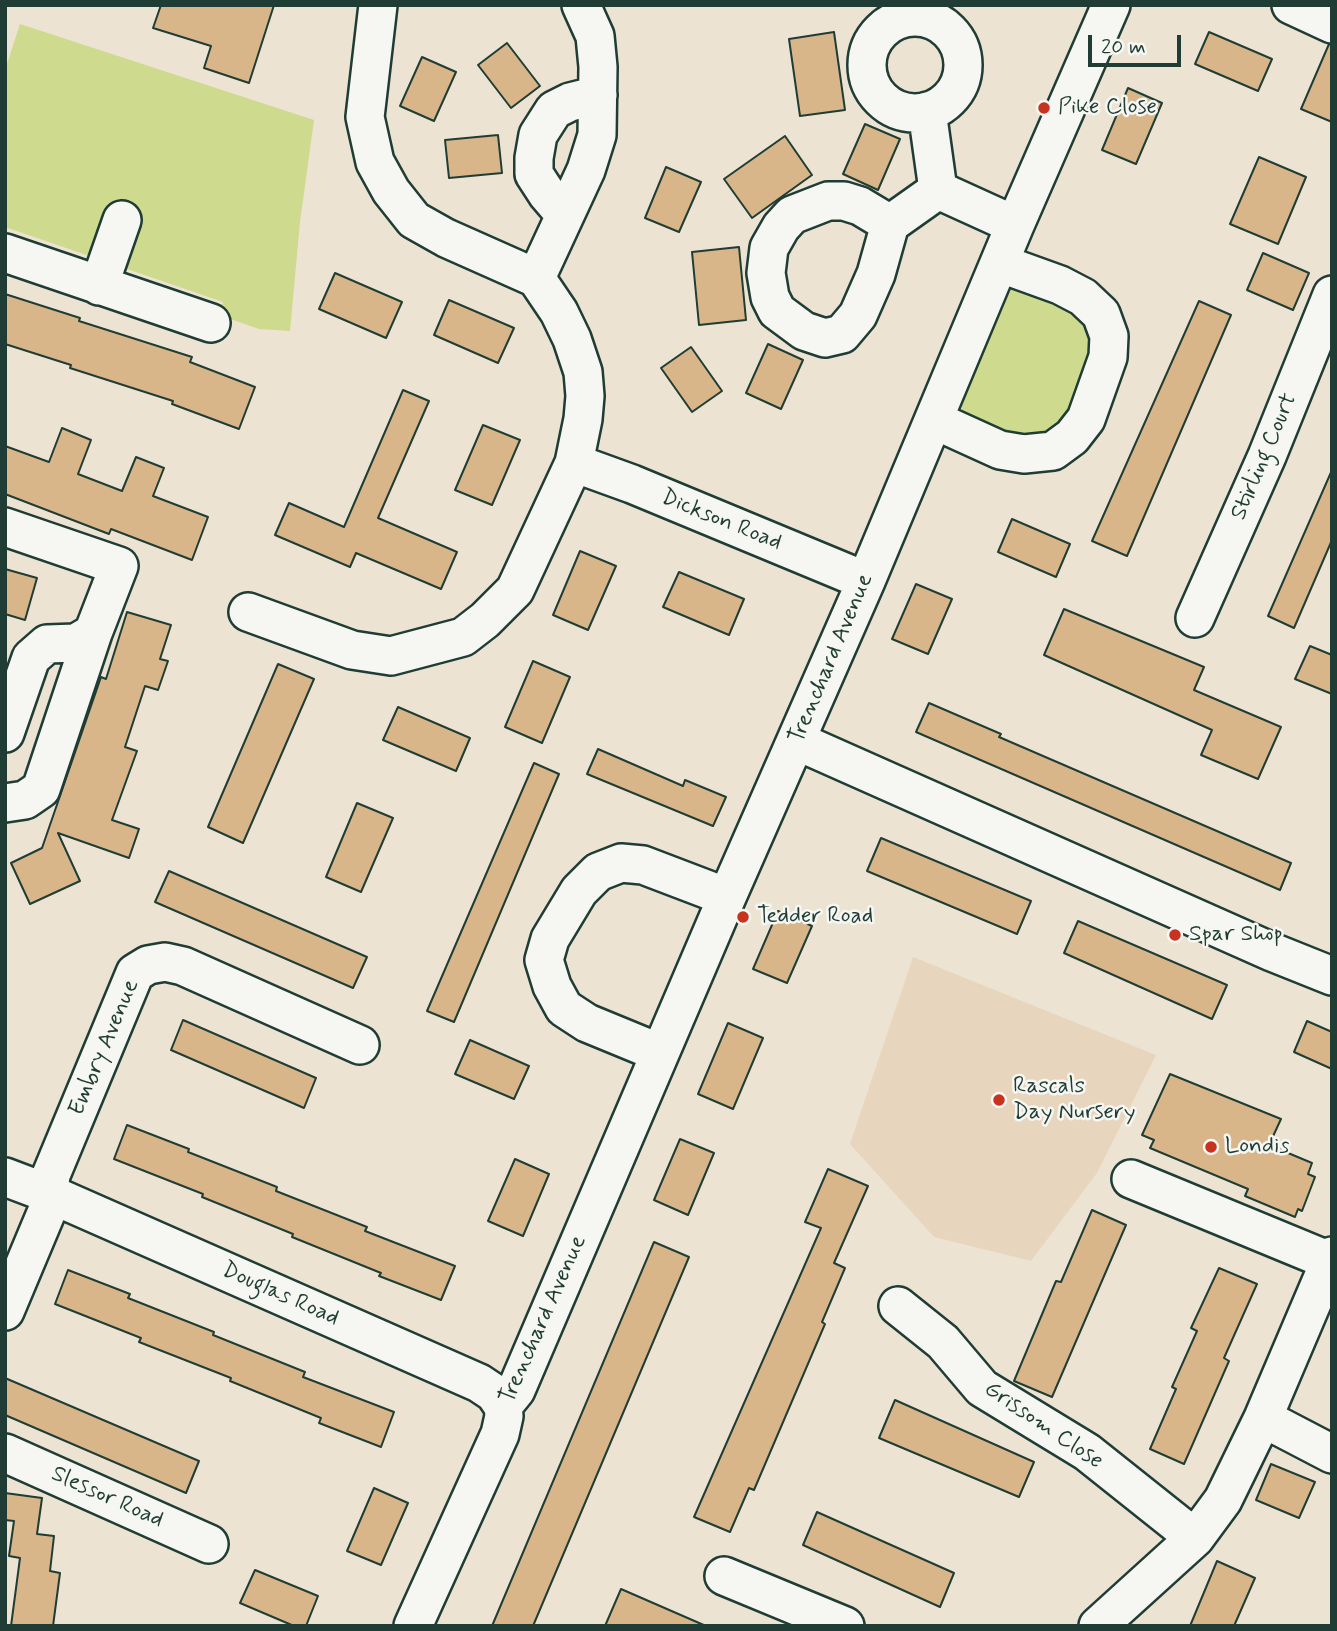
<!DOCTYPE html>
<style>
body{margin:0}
#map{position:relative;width:1337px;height:1631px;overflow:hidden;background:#ede3d3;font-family:Mynerve,sans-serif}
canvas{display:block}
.frame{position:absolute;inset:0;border:7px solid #1f3d34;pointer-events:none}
.scale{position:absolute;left:1088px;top:35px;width:93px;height:32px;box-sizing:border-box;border:4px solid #1f3d34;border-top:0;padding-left:9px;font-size:21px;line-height:24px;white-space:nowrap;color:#1f3d34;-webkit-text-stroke:5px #f6f6f2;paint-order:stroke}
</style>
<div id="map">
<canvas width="1337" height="1631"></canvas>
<div class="frame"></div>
<div class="scale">20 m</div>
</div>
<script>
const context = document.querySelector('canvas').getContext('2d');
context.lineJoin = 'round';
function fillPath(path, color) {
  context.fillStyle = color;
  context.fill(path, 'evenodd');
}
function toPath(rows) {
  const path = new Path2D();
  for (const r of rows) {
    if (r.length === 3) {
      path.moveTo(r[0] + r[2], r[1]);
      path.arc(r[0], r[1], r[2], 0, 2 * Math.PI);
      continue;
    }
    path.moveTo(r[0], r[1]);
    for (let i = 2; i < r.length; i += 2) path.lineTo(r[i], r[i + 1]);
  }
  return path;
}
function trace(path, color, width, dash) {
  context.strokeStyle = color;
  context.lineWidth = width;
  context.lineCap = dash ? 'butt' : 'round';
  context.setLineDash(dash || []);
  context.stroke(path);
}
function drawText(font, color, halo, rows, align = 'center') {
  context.font = font + ' Mynerve,sans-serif';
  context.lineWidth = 5;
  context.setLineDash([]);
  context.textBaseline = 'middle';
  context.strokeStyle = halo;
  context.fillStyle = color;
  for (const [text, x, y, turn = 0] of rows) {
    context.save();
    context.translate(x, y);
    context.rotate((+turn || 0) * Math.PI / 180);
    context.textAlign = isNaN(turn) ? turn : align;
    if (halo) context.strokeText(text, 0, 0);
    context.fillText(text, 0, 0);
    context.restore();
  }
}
fillPath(toPath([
 [913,957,1156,1055,1097,1173,1031,1261,934,1237,850,1144]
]), '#e7d6bd');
fillPath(toPath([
 [20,24,314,120,300,222,290,331,259,329,219,315,223,302,5,227,5,70],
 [1015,284,1080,311,1098,346,1063,421,1049,435,1031,443,964,420,958,392,998,299]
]), '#ceda8d');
const building = toPath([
 [161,5,274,5,249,83,204,68,211,46,153,28,161,5],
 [834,32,845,110,800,116,789,39,834,32],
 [1209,32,1272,59,1258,91,1195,64,1209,32],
 [507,43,540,86,511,108,478,65,507,43],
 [1329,44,1332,45,1332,122,1301,109,1329,44],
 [422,57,456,72,434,121,400,106,422,57],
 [1128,88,1162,103,1136,164,1102,150,1128,88],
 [865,124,900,139,878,190,843,174,865,124],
 [498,135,502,173,449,178,445,140,498,135],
 [785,136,812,175,752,218,724,179,785,136],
 [1259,157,1306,177,1278,244,1230,224,1259,157],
 [666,167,701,182,679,232,645,218,666,167],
 [739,247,746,320,699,325,692,252,739,247],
 [1263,253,1309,273,1293,310,1247,290,1263,253],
 [335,273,402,302,386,338,319,309,335,273],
 [5,294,80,318,79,321,192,357,190,362,255,387,239,429,172,404,173,401,70,368,71,365,5,344,5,294],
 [449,300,514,328,498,363,434,335,449,300],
 [1199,301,1231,315,1127,556,1092,541,1199,301],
 [768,344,803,360,781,409,746,393,768,344],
 [691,347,722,391,692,412,661,368,691,347],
 [403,390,429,401,378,518,457,552,441,589,356,553,350,567,275,535,289,503,344,527,403,390],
 [483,425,520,440,492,505,455,490,483,425],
 [62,428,91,440,78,474,122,491,136,457,164,468,153,496,208,517,192,560,111,529,109,534,5,494,5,446,49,462,62,428],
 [1332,470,1332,540,1294,628,1268,616,1332,470],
 [1012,519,1070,544,1056,577,998,552,1012,519],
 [580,551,616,566,588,630,553,615,580,551],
 [5,569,37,578,25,620,5,614,5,569],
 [679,572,744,599,729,635,663,607,679,572],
 [916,584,952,599,928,654,892,639,916,584],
 [1064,609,1204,667,1194,690,1281,727,1258,779,1201,755,1212,730,1044,655,1064,609],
 [127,612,171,625,160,659,168,661,158,690,145,686,125,747,137,751,112,820,139,829,129,858,58,833,80,881,30,904,11,863,42,848,101,677,106,679,127,612],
 [1310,646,1332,655,1332,694,1295,679,1310,646],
 [533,661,570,677,542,743,505,727,533,661],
 [278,664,314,679,243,843,208,827,278,664],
 [929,703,1001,734,999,737,1291,863,1280,890,916,732,929,703],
 [398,707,470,738,456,771,383,740,398,707],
 [598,749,683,786,685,780,726,797,713,826,587,774,598,749],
 [534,763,559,774,454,1022,427,1011,534,763],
 [357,803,393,818,361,892,326,877,357,803],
 [881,838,1031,901,1017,934,867,871,881,838],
 [169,871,367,957,353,988,155,902,169,871],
 [778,911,812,926,787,983,753,969,778,911],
 [1078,921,1227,985,1212,1019,1064,953,1078,921],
 [183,1020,316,1078,304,1108,171,1050,183,1020],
 [1307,1021,1332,1032,1332,1069,1294,1052,1307,1021],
 [728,1023,763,1038,733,1109,698,1094,728,1023],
 [470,1040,529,1066,514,1099,455,1074,470,1040],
 [1170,1074,1281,1119,1269,1145,1312,1163,1308,1174,1315,1177,1302,1211,1298,1209,1295,1217,1245,1196,1248,1189,1150,1148,1154,1140,1142,1135,1170,1074],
 [127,1125,189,1149,188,1152,277,1187,276,1191,367,1227,365,1231,455,1266,441,1300,379,1276,381,1273,292,1237,293,1234,202,1197,203,1194,114,1159,127,1125],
 [680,1139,714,1153,688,1215,654,1200,680,1139],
 [515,1159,549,1174,523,1236,488,1221,515,1159],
 [828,1169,868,1186,834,1263,845,1268,822,1322,825,1324,754,1490,749,1488,730,1532,694,1517,821,1228,805,1222,828,1169],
 [1092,1210,1126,1225,1052,1397,1014,1381,1056,1281,1061,1282,1092,1210],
 [654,1242,689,1257,533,1626,492,1626,654,1242],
 [1219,1268,1257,1284,1224,1358,1229,1361,1184,1464,1150,1449,1176,1389,1172,1387,1197,1331,1191,1328,1219,1268],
 [68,1270,130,1294,128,1298,214,1332,213,1335,305,1372,303,1377,394,1412,381,1447,319,1423,321,1418,230,1381,231,1378,139,1342,141,1338,55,1304,68,1270],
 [5,1378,199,1461,186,1493,5,1415,5,1378],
 [895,1400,1034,1462,1019,1497,879,1438,895,1400],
 [1271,1464,1315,1482,1299,1518,1256,1500,1271,1464],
 [374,1488,408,1503,381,1565,347,1551,374,1488],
 [5,1493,42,1498,37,1534,54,1536,50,1571,60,1573,53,1626,11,1626,20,1558,9,1556,14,1521,5,1520,5,1493],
 [817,1512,954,1573,940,1607,803,1545,817,1512],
 [1217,1561,1255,1578,1234,1626,1190,1626,1217,1561],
 [255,1570,318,1596,306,1626,294,1626,240,1603,255,1570],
 [621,1589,706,1626,605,1626,621,1589]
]);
fillPath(building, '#d8b68a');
trace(building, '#1f3d34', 2);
const minor = toPath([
 [378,5,365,117,375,162,391,191,414,220,446,238,536,278,559,312,572,339,583,372,585,396,583,419,574,463],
 [1291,5,1332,24],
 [915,65,48],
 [927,111,938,190],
 [938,190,1015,225],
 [565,215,547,194,534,174,534,158,538,135,554,110,570,102,598,95],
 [890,224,860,206,844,201,828,201,792,215,781,227,769,248,766,273,770,297,777,311,804,331,825,338,842,334,858,315,876,274,890,224,938,190],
 [5,253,211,323],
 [536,278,586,170,597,135,598,67,595,36,581,5],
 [99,286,122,220],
 [934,420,1000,450,1024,454,1053,451,1072,437,1086,419,1108,357,1109,336,1101,314,1083,297,1060,285,999,263],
 [5,527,119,566,93,633,41,789,25,800,5,803],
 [248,612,352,650,391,656,463,637,485,620,515,590,574,463,632,484,866,581],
 [1195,618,1267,456,1332,295],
 [5,733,31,658,47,644,76,643,93,633],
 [797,741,1272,952,1332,976],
 [660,1053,587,1023,564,1008,552,986,544,960,550,939,579,891,598,872,621,863,643,865,727,897],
 [5,1177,50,1194,479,1383,494,1393,503,1406],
 [1131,1179,1330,1261],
 [898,1306,943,1342,982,1388,1087,1452,1195,1538],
 [5,1311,47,1211,51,1175,135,973,148,965,165,962,183,966,360,1045],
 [1263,1418,1332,1454],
 [5,1453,209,1544],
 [724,1576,845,1626],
 [413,1626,500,1434,504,1416,503,1406,516,1390,727,897,866,581,1015,225,1111,5],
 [1098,1626,1195,1538,1223,1500,1263,1418,1332,1256]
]);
trace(minor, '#1f3d34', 42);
trace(minor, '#f6f6f2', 37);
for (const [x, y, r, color] of [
 [1044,108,7,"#c8321e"],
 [743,917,7,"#c8321e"],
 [1175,935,7,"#c8321e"],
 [999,1100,7,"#c8321e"],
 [1211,1147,7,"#c8321e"]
]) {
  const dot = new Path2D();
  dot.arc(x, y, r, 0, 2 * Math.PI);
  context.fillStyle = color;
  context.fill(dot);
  trace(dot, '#f6f6f2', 2.5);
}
drawText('23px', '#1f3d34', '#f6f6f2', [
 ["Pike Close",1058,108],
 ["Tedder Road",757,917],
 ["Spar Shop",1189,935],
 ["Rascals",1013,1087],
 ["Day Nursery",1013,1113],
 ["Londis",1225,1147]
], 'left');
drawText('23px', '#1f3d34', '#f6f6f2', [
 ["Stirling Court",1265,457,-67],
 ["Dickson Road",721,521,22],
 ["Trenchard Avenue",832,659,-67],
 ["Embry Avenue",105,1048,-67],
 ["Douglas Road",280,1295,24],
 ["Trenchard Avenue",544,1320,-66],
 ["Grissom Close",1043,1426,34],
 ["Slessor Road",107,1498,24]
]);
</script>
